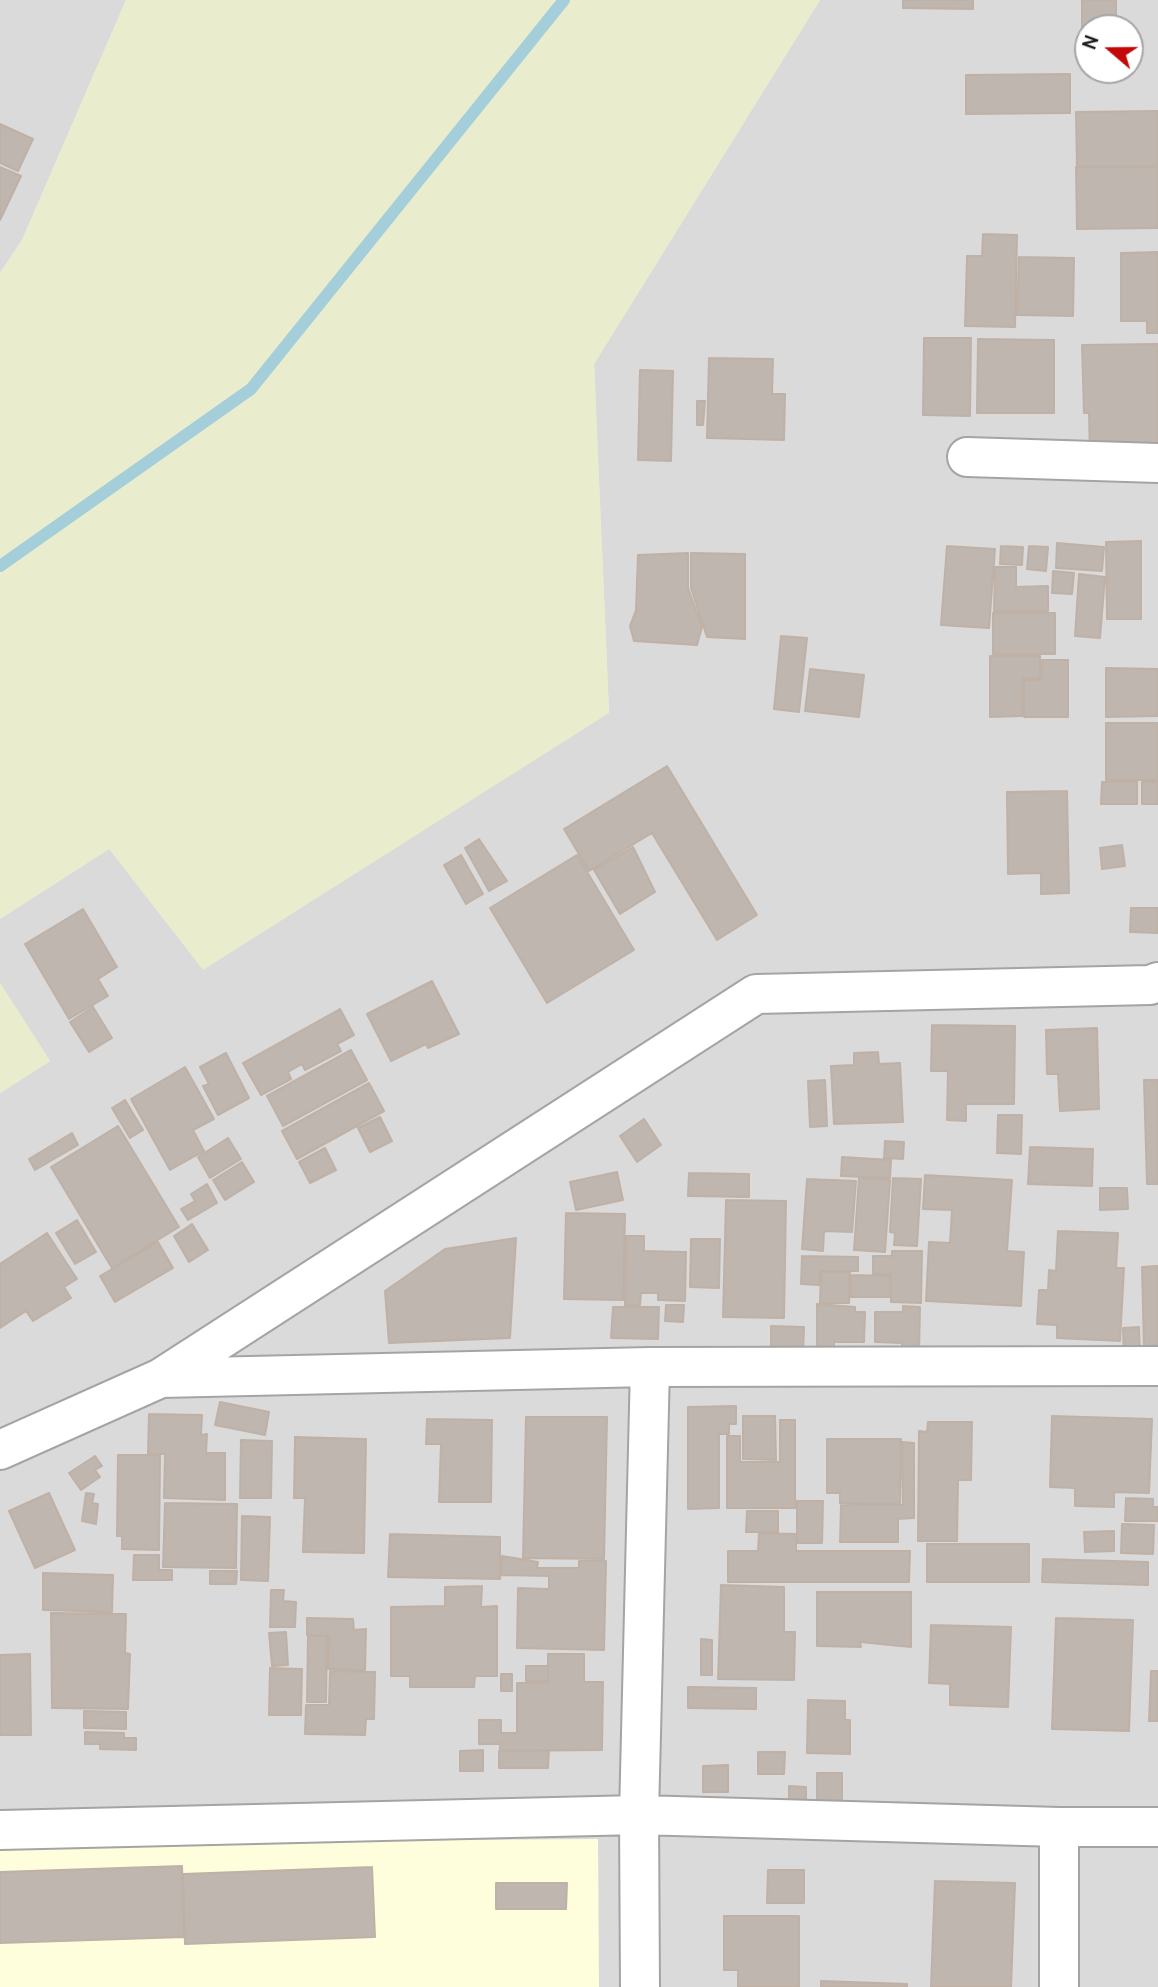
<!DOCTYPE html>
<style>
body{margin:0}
#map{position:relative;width:1158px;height:1987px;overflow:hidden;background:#eeeae3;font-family:Cabin,sans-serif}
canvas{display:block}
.north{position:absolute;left:1074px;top:14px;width:70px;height:70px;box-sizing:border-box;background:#fff;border:2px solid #a5a5a5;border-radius:50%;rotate:290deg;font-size:19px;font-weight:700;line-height:28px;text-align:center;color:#1d1d1d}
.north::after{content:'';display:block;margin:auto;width:24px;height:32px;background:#c20808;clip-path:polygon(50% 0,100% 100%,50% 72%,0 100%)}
</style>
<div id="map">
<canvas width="1158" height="1987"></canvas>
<div class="north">N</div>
</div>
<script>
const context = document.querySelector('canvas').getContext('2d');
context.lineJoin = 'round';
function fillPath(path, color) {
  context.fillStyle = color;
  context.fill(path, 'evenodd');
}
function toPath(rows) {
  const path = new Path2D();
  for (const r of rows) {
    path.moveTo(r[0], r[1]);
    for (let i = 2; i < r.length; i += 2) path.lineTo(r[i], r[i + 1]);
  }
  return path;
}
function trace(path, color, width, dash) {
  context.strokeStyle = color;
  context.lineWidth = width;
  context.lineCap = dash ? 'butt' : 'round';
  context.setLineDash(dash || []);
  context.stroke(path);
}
fillPath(toPath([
 [0,0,126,0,22,240,0,273],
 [820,0,1158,0,1158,1987,0,1987,0,1093,50,1061,0,983,0,919,109,849,609,713,594,364],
 [1088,28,1130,28,1130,70,1088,70]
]), '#dbdada');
fillPath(toPath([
 [598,1839,599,1987,0,1987,0,1843]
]), '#fefedc');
fillPath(toPath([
 [126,0,820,0,594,364,609,713,203,970,109,849,0,919,0,273,22,240],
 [0,983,50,1061,0,1093]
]), '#eaecce');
trace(toPath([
 [0,566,251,389,564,0]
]), '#a4ceda', 12);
const building = toPath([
 [903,0,973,0,973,9,903,8,903,0],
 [1082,0,1116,0,1116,28,1088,28,1088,57,1082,57,1082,0],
 [1070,74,1070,113,966,114,966,75,1070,74],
 [1158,111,1158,166,1077,167,1076,112,1158,111],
 [0,124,33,139,18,171,0,163,0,124],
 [0,167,21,176,0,220,0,167],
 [1076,167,1158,167,1158,228,1077,229,1076,167],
 [983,234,1017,235,1015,327,965,326,967,256,982,256,983,234],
 [1158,252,1158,333,1147,333,1147,321,1121,321,1121,253,1158,252],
 [1019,257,1074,258,1073,316,1017,315,1019,257],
 [924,338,971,338,970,416,923,415,924,338],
 [978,339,1054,340,1054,413,977,413,978,339],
 [1158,344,1158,452,1090,454,1089,413,1084,413,1082,345,1158,344],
 [709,358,773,359,772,394,785,394,784,440,707,438,709,358],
 [640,370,673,371,671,461,638,460,640,370],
 [697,401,705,401,703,425,697,425,697,401],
 [1141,541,1141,619,1107,619,1106,542,1141,541],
 [1057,543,1104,547,1102,571,1056,568,1057,543],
 [947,546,995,549,989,628,941,625,947,546],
 [1001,546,1023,547,1022,565,1000,564,1001,546],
 [1029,546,1048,547,1046,571,1027,569,1029,546],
 [688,553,688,588,702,627,697,645,634,641,630,626,636,610,638,555,688,553],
 [691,553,745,554,745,639,707,637,691,588,691,553],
 [995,567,1016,567,1016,587,1048,586,1048,611,994,611,995,567],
 [1053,571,1074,573,1072,594,1052,593,1053,571],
 [1079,574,1105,577,1100,638,1075,636,1079,574],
 [993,613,1055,613,1055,654,993,654,993,613],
 [781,636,807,638,799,712,774,709,781,636],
 [990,656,1040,656,1040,678,1023,678,1022,716,990,717,990,656],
 [1042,660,1068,660,1068,717,1024,717,1024,680,1042,680,1042,660],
 [1106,668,1158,669,1158,716,1106,717,1106,668],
 [810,669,864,675,859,717,805,711,810,669],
 [1106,723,1158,723,1158,780,1106,780,1106,723],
 [667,766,757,915,717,940,652,833,589,871,564,829,667,766],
 [1102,782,1137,782,1137,804,1101,804,1102,782],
 [1142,782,1158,782,1158,804,1142,804,1142,782],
 [1067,791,1069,893,1041,894,1041,873,1008,874,1007,792,1067,791],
 [479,839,507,881,489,891,465,848,479,839],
 [1122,845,1125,866,1102,869,1100,848,1122,845],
 [633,847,655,892,620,914,594,870,633,847],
 [461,855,483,894,466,904,444,865,461,855],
 [577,855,634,950,547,1003,490,908,577,855],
 [1131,908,1158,908,1158,933,1130,932,1131,908],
 [83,909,117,967,98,979,108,996,69,1019,25,944,83,909],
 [432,981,459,1034,428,1048,426,1044,391,1061,367,1014,432,981],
 [93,1007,112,1038,89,1052,70,1022,93,1007],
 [340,1009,354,1035,337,1044,341,1051,305,1070,302,1064,288,1072,291,1079,261,1095,243,1063,340,1009],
 [932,1025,1015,1026,1014,1104,966,1104,966,1121,947,1120,948,1071,931,1071,932,1025],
 [1097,1028,1099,1109,1060,1111,1058,1074,1047,1074,1046,1030,1097,1028],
 [351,1050,367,1080,283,1126,267,1096,351,1050],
 [878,1052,879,1064,900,1063,903,1122,834,1124,831,1066,854,1065,854,1053,878,1052],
 [226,1053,249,1098,218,1115,203,1086,209,1084,200,1067,226,1053],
 [185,1067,214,1119,193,1130,204,1151,170,1170,131,1099,185,1067],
 [825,1080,827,1126,810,1127,808,1081,825,1080],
 [1144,1080,1158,1080,1158,1184,1147,1184,1144,1080],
 [369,1083,384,1111,297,1159,282,1131,369,1083],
 [125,1100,143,1130,130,1138,112,1108,125,1100],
 [998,1115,1022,1115,1021,1154,997,1153,998,1115],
 [380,1117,392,1141,370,1152,358,1128,380,1117],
 [644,1119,661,1145,637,1162,620,1136,644,1119],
 [118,1126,179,1227,112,1268,51,1167,118,1126],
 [72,1133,78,1145,35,1170,29,1159,72,1133],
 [228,1138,241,1159,210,1178,198,1157,228,1138],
 [885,1141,904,1142,903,1159,884,1158,885,1141],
 [1030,1147,1093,1149,1092,1186,1028,1184,1030,1147],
 [325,1148,336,1170,310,1183,299,1162,325,1148],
 [842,1157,891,1160,890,1178,841,1176,842,1157],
 [242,1162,254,1182,225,1200,213,1180,242,1162],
 [617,1172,623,1200,576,1210,570,1182,617,1172],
 [689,1173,749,1174,749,1197,688,1196,689,1173],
 [925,1175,1012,1180,1007,1251,1024,1252,1021,1306,926,1301,929,1242,950,1243,952,1210,923,1209,925,1175],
 [859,1178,890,1180,885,1252,854,1250,859,1178],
 [893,1178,921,1179,917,1246,894,1245,895,1233,890,1232,893,1178],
 [807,1179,856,1181,852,1232,824,1231,823,1251,802,1249,807,1179],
 [207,1184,217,1203,188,1220,181,1209,195,1201,191,1194,207,1184],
 [1100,1188,1127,1188,1128,1209,1100,1210,1100,1188],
 [726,1200,786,1201,784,1318,723,1317,726,1200],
 [566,1213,625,1214,623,1300,564,1299,566,1213],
 [77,1220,96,1252,75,1264,56,1233,77,1220],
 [192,1224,208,1250,189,1262,174,1236,192,1224],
 [1058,1231,1118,1233,1116,1268,1124,1268,1120,1341,1057,1338,1057,1325,1037,1324,1039,1290,1048,1290,1049,1270,1056,1271,1058,1231],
 [47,1233,77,1279,64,1287,71,1298,33,1321,26,1311,0,1328,0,1264,47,1233],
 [626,1236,644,1236,644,1251,686,1252,685,1301,658,1300,658,1293,641,1293,640,1305,625,1305,626,1236],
 [516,1238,510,1338,389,1343,385,1291,445,1249,516,1238],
 [691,1239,720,1239,719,1288,690,1287,691,1239],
 [158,1242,173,1268,115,1302,100,1276,158,1242],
 [892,1251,922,1251,921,1303,891,1302,891,1274,873,1274,873,1256,892,1256,892,1251],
 [802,1256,858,1257,858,1271,820,1271,819,1285,801,1284,802,1256],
 [1158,1266,1158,1359,1144,1348,1142,1267,1158,1266],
 [821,1272,850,1272,849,1303,820,1303,821,1272],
 [851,1275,890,1276,890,1297,850,1297,851,1275],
 [817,1304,855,1307,855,1312,865,1312,864,1342,834,1342,834,1353,817,1353,817,1304],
 [666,1305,684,1305,683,1322,665,1321,666,1305],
 [903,1306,920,1307,919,1352,902,1352,902,1343,875,1342,875,1312,903,1312,903,1306],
 [613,1307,659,1307,658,1339,611,1338,613,1307],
 [771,1326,804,1327,803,1354,771,1354,771,1326],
 [1139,1327,1140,1361,1124,1362,1123,1328,1139,1327],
 [220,1402,269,1412,265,1435,215,1425,220,1402],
 [736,1406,736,1424,729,1424,729,1434,719,1434,719,1508,688,1509,688,1407,736,1406],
 [149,1414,202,1415,201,1435,207,1434,206,1453,225,1453,225,1500,164,1498,165,1454,148,1454,149,1414],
 [743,1416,775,1416,776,1460,743,1459,743,1416],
 [1052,1416,1152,1419,1149,1493,1114,1492,1114,1507,1075,1506,1075,1488,1050,1487,1052,1416],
 [526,1417,607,1417,604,1559,523,1558,526,1417],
 [427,1419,492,1420,491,1502,439,1502,441,1444,426,1444,427,1419],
 [780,1420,795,1420,795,1508,727,1508,727,1436,740,1436,740,1462,780,1462,780,1420],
 [928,1422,972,1422,971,1480,958,1480,957,1541,918,1541,919,1431,927,1432,928,1422],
 [295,1437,366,1439,364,1553,303,1552,305,1498,294,1498,295,1437],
 [827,1439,901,1439,900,1504,840,1503,840,1493,827,1493,827,1439],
 [241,1440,272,1441,271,1498,240,1498,241,1440],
 [902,1442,914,1443,914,1518,898,1519,898,1542,840,1542,841,1505,903,1505,902,1442],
 [118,1455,160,1455,159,1550,122,1549,122,1536,117,1536,118,1455],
 [95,1456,102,1466,95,1470,100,1477,81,1490,69,1473,95,1456],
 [49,1493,75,1550,35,1568,9,1511,49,1493],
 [86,1493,94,1494,92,1503,98,1504,96,1524,82,1521,86,1493],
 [1126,1498,1153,1499,1153,1507,1158,1507,1158,1521,1125,1521,1126,1498],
 [797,1501,823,1501,822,1543,797,1543,797,1501],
 [165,1503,237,1504,236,1568,163,1567,165,1503],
 [747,1511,778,1511,778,1532,746,1532,747,1511],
 [242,1516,270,1517,268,1581,241,1580,242,1516],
 [1122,1524,1154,1525,1153,1554,1121,1553,1122,1524],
 [1114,1531,1114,1551,1085,1552,1084,1532,1114,1531],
 [759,1533,796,1534,796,1551,910,1551,909,1582,728,1582,728,1551,758,1551,759,1533],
 [390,1534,500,1537,500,1579,388,1577,390,1534],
 [927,1544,1029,1544,1029,1582,927,1582,927,1544],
 [134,1555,159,1555,159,1570,172,1570,172,1580,133,1580,134,1555],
 [502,1556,538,1562,537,1568,579,1568,579,1561,606,1561,604,1650,517,1648,518,1588,549,1589,549,1576,501,1575,502,1556],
 [1043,1559,1148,1562,1148,1585,1042,1582,1043,1559],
 [210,1571,237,1571,236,1584,210,1584,210,1571],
 [43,1573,113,1575,112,1612,43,1610,43,1573],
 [721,1585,784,1587,784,1632,795,1632,794,1680,718,1679,721,1585],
 [482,1586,481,1607,497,1606,497,1676,475,1676,474,1687,410,1687,410,1676,391,1676,391,1607,445,1606,445,1587,482,1586],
 [271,1590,284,1590,283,1601,296,1602,295,1627,270,1627,271,1590],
 [817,1592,911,1592,911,1647,860,1642,861,1647,817,1646,817,1592],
 [51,1613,126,1614,125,1653,130,1654,128,1709,52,1708,51,1613],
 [307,1618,353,1619,354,1630,366,1629,365,1670,328,1669,329,1636,307,1635,307,1618],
 [1056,1618,1133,1620,1129,1731,1052,1729,1056,1618],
 [931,1625,1011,1627,1008,1707,950,1705,950,1684,929,1683,931,1625],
 [286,1632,288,1665,272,1666,269,1633,286,1632],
 [308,1636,327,1636,326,1702,307,1702,308,1636],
 [701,1639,712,1640,712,1675,701,1675,701,1639],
 [30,1654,31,1735,0,1735,0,1655,30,1654],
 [548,1654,584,1654,584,1682,603,1682,602,1750,500,1751,500,1744,479,1744,479,1720,501,1720,501,1733,517,1733,517,1683,548,1683,548,1654],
 [526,1666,548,1666,548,1681,526,1681,526,1666],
 [270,1668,302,1669,301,1715,269,1715,270,1668],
 [330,1671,375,1672,374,1719,366,1719,365,1735,305,1734,306,1705,329,1705,330,1671],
 [1151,1671,1158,1671,1158,1721,1149,1721,1151,1671],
 [501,1674,512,1674,512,1691,501,1691,501,1674],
 [688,1687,756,1688,756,1709,688,1708,688,1687],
 [808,1700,845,1701,845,1720,850,1720,850,1754,807,1753,808,1700],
 [84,1711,126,1712,126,1729,84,1728,84,1711],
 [85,1732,124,1733,124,1738,136,1738,136,1750,100,1749,100,1744,85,1744,85,1732],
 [483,1750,483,1771,460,1771,460,1751,483,1750],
 [549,1750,548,1768,499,1768,499,1751,549,1750],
 [758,1752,785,1752,784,1774,758,1774,758,1752],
 [728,1765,728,1792,703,1792,703,1766,728,1765],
 [817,1773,842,1773,842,1801,817,1802,817,1773],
 [789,1786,806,1787,806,1800,789,1800,789,1786],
 [182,1866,184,1937,0,1943,0,1872,182,1866],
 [372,1867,375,1937,185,1944,183,1874,372,1867],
 [768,1870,804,1870,804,1903,767,1903,768,1870],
 [935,1881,1015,1883,1011,1987,931,1987,935,1881],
 [496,1883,567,1883,566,1909,496,1909,496,1883],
 [724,1916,799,1916,799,1987,738,1987,738,1970,724,1970,724,1916],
 [821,1981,907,1984,907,1987,821,1987,821,1981]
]);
fillPath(building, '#beb6af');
trace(building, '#bfb1a6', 2);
const street = toPath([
 [967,457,1158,463],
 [161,1378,650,1367,1158,1366],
 [0,1450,161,1378,756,994,1150,985,1158,982],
 [0,1830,639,1815,1059,1827,1158,1827],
 [640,1987,639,1815,650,1367],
 [1059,1987,1059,1827]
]);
trace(street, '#a4a4a4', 42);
trace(street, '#fff', 38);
</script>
